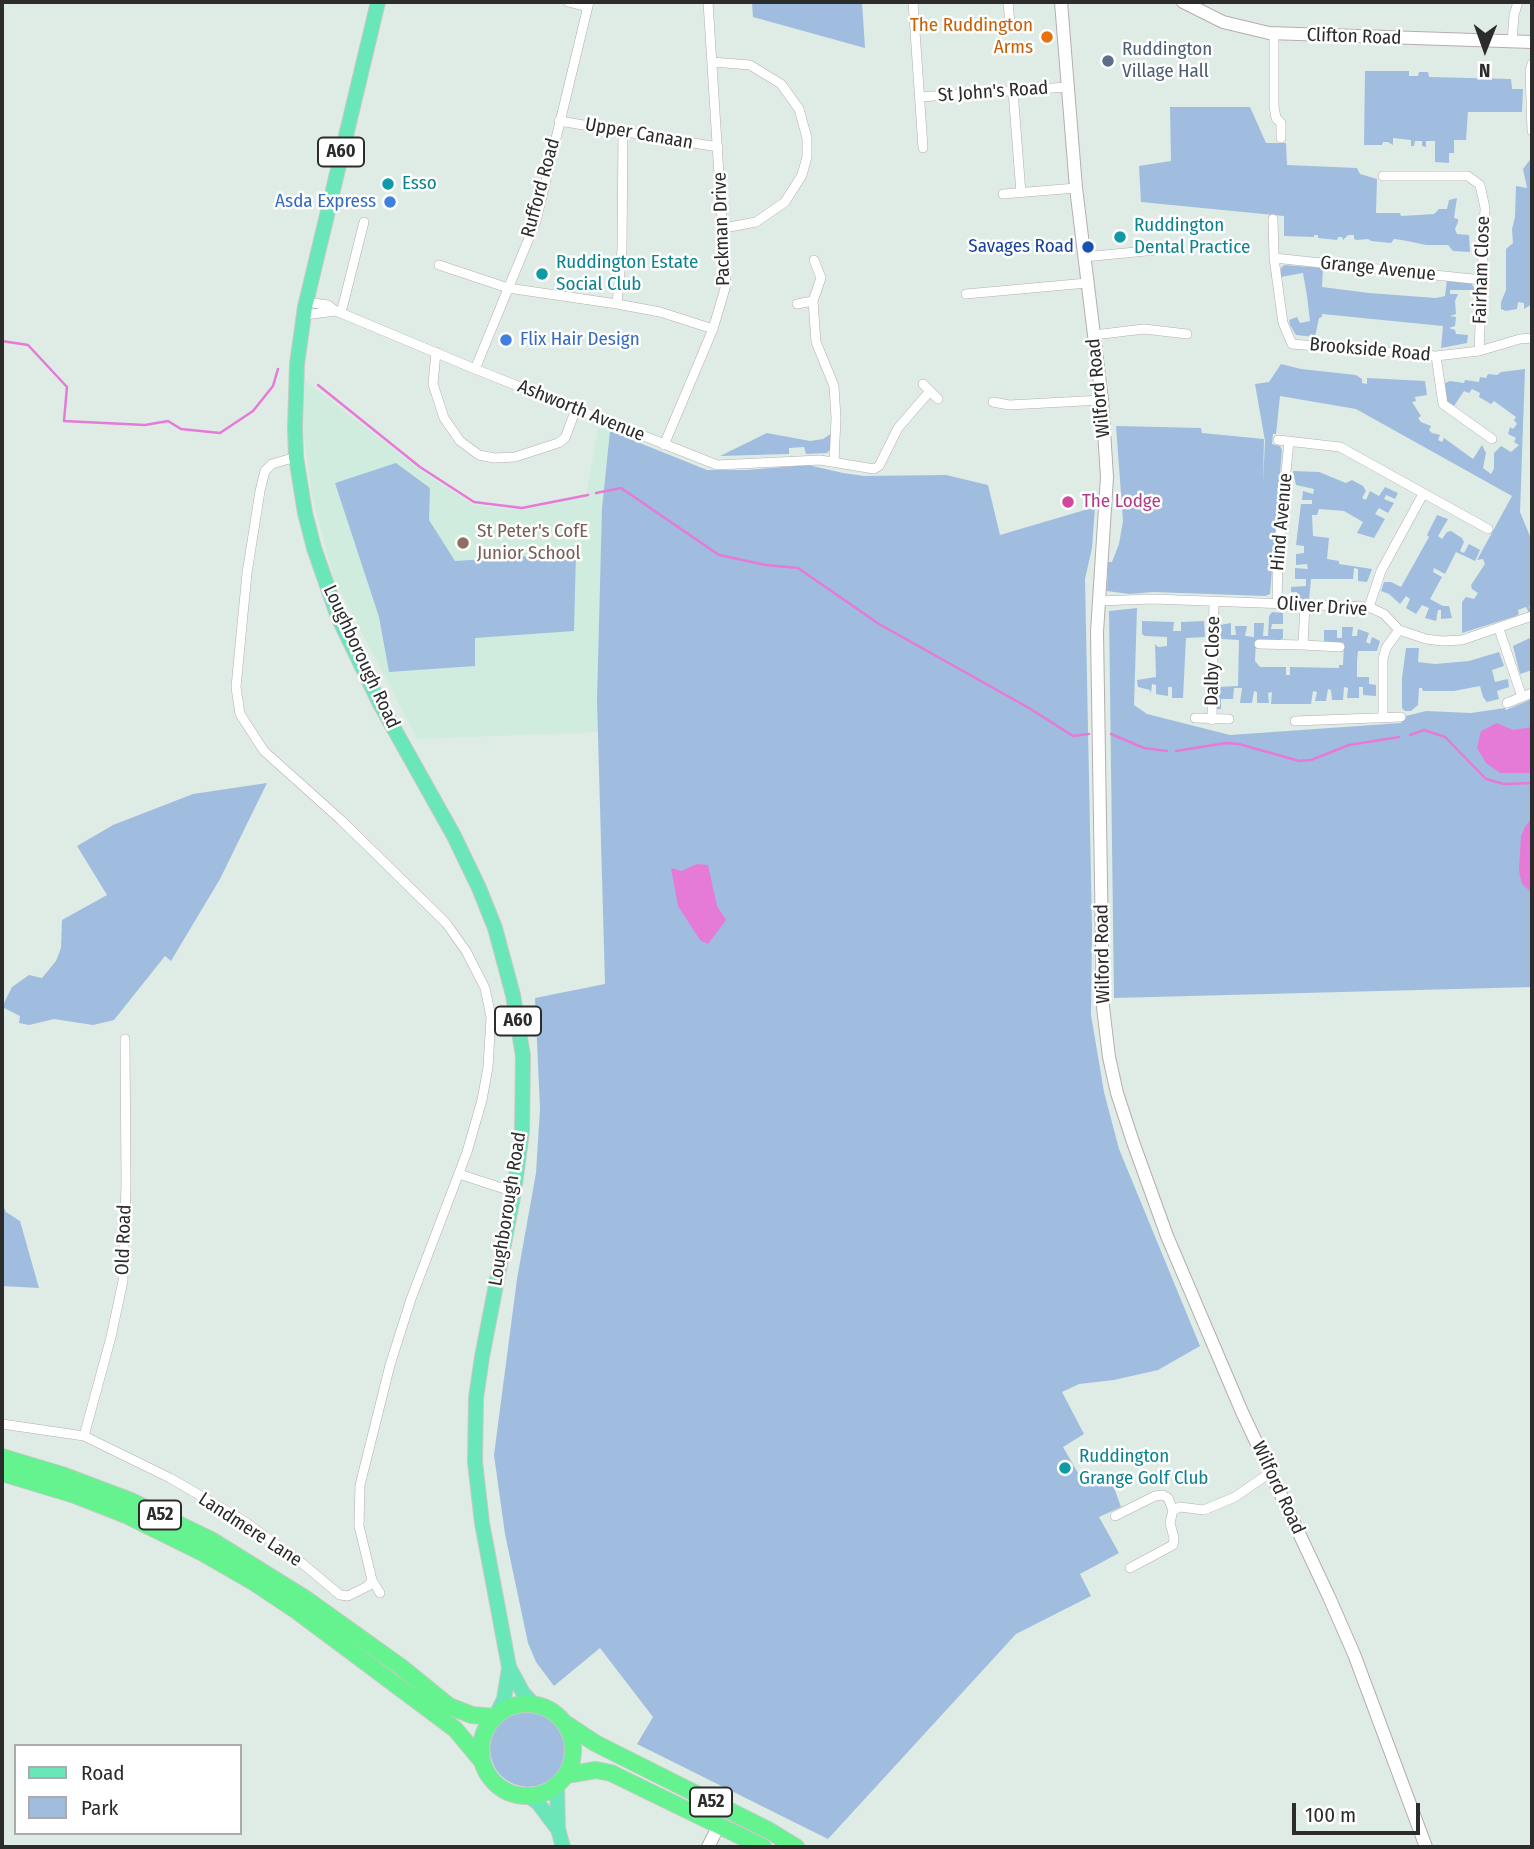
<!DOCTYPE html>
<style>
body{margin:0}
#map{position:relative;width:1534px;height:1849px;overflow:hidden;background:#dfece5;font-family:"Fira Sans Condensed",sans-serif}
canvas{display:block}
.frame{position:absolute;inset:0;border:4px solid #2c2c2c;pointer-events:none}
.legend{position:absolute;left:14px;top:1744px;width:228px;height:91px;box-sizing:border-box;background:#fff;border:2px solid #ababab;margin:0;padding:9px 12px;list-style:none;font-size:21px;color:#2c2c2c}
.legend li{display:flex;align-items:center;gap:14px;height:35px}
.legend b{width:35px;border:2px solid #ababab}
.north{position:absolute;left:1450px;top:14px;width:70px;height:70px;-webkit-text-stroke:5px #fff;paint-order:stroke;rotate:181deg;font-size:19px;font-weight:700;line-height:28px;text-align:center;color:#2c2c2c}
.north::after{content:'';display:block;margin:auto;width:24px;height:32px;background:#2c2c2c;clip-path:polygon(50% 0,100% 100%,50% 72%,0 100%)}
.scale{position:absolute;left:1292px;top:1803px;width:128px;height:32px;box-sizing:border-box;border:4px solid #2c2c2c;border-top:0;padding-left:9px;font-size:21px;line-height:24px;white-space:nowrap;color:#2c2c2c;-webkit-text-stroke:5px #fff;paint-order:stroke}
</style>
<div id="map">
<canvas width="1534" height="1849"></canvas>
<div class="frame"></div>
<ul class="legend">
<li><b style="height:9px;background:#69e7b9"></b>Road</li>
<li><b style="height:19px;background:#a0bddf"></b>Park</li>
</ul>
<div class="north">N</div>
<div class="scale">100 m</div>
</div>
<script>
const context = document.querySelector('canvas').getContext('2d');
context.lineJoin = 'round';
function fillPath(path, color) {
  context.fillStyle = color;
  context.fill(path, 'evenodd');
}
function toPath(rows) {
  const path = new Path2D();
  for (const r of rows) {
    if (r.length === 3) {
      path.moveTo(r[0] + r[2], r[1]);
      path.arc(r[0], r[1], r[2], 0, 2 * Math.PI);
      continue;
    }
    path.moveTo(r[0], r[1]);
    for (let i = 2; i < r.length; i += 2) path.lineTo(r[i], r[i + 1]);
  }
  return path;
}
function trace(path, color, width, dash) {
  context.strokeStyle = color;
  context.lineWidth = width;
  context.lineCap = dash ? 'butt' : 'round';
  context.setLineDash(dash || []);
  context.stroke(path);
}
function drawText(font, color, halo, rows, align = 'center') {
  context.font = font + ' "Fira Sans Condensed",sans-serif';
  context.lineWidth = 5;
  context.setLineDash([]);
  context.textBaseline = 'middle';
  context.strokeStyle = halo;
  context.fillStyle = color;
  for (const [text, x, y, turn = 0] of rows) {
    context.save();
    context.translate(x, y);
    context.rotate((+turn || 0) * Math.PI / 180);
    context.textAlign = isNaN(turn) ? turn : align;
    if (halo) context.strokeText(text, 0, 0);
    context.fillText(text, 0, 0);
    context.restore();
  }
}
fillPath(toPath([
 [305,380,420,470,474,505,523,510,586,497,598,427,610,431,602,508,598,732,417,739,333,577,311,490,303,429]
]), '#d0ecdf');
fillPath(toPath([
 [752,2,862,2,865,48,753,17],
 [1365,71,1409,71,1409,76,1418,76,1419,72,1428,72,1429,77,1511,79,1512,89,1523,89,1522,112,1468,112,1466,140,1454,140,1454,153,1449,153,1449,163,1435,162,1435,141,1426,141,1426,147,1422,146,1422,141,1415,141,1414,146,1411,146,1411,140,1393,138,1393,145,1388,142,1383,142,1382,145,1364,145],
 [1170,107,1250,107,1266,143,1286,143,1287,165,1357,168,1360,174,1377,179,1376,213,1400,213,1401,216,1434,214,1439,209,1447,209,1449,200,1457,198,1454,218,1458,219,1458,222,1455,229,1457,234,1469,235,1470,252,1453,251,1448,245,1426,245,1402,240,1394,239,1391,243,1371,241,1368,239,1357,240,1354,239,1354,235,1348,235,1343,240,1342,237,1338,237,1337,240,1318,238,1318,235,1314,235,1314,237,1284,236,1284,216,1141,202,1139,166,1171,161],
 [1532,157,1532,304,1524,309,1524,303,1518,302,1517,309,1506,311,1501,309,1501,302,1506,290,1506,249,1513,243,1512,229,1515,217,1516,186,1527,188,1523,169],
 [1284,265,1323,268,1322,287,1369,293,1436,298,1445,296,1447,279,1472,284,1475,290,1450,290,1450,294,1458,294,1455,301,1456,314,1450,316,1456,317,1455,326,1449,328,1455,330,1456,334,1468,335,1467,343,1441,348,1443,326,1322,314,1322,317,1319,318,1315,337,1296,335,1290,325,1289,320,1297,317,1300,323,1310,321,1307,296,1303,273,1281,277,1281,268],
 [1281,364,1301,369,1356,375,1362,379,1362,383,1367,384,1367,378,1425,381,1427,395,1415,397,1416,401,1412,402,1421,416,1418,418,1421,422,1431,426,1429,430,1432,433,1440,435,1438,440,1442,442,1444,438,1473,459,1482,445,1486,453,1483,468,1491,474,1494,469,1494,453,1501,446,1511,452,1519,445,1514,442,1516,438,1508,434,1510,427,1513,429,1517,424,1514,420,1516,417,1494,401,1491,404,1479,397,1480,393,1472,389,1469,393,1464,391,1454,406,1446,401,1445,383,1450,381,1464,383,1465,380,1479,382,1480,377,1486,378,1488,374,1497,375,1501,372,1525,369,1520,512,1532,541,1532,605,1529,606,1531,612,1529,613,1526,607,1518,610,1519,614,1516,616,1462,633,1462,602,1466,597,1474,599,1478,593,1472,589,1471,585,1485,564,1483,559,1477,560,1512,496,1356,409,1280,396,1276,434,1273,434,1272,444,1280,446,1282,450,1270,594,1265,596,1153,592,1129,594,1107,591,1108,562,1112,562,1119,544,1123,521,1116,426,1201,428,1202,433,1264,439,1263,482,1265,441,1255,384,1269,382],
 [610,431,707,470,746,470,808,465,843,473,864,476,946,475,988,485,1000,535,1095,507,1092,548,1085,579,1092,928,1091,1015,1104,1092,1119,1149,1200,1346,1158,1370,1114,1380,1079,1384,1062,1392,1084,1434,1063,1447,1086,1487,1111,1479,1121,1507,1099,1517,1119,1553,1080,1574,1091,1596,1016,1634,828,1839,637,1744,653,1717,600,1648,554,1686,536,1662,528,1643,505,1534,494,1455,517,1279,536,1173,540,1109,535,998,605,984,597,700,602,508],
 [767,433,810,441,823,439,832,433,831,448,827,453,806,454,804,447,789,448,789,454,720,456],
 [396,463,430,488,429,520,455,561,576,553,574,631,475,638,475,666,389,672,379,617,335,483],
 [1293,471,1319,472,1346,483,1352,480,1363,486,1366,491,1362,498,1366,500,1370,491,1379,496,1385,487,1398,493,1395,499,1386,495,1384,499,1394,503,1388,513,1379,508,1375,514,1385,519,1374,538,1357,533,1363,522,1344,511,1319,509,1317,515,1312,515,1313,536,1329,538,1327,559,1339,561,1339,564,1372,569,1367,582,1358,581,1358,569,1354,568,1353,579,1311,579,1309,600,1297,600,1297,592,1291,592,1291,587,1306,586,1306,579,1295,579,1295,568,1308,569,1307,564,1296,565,1296,554,1304,553,1304,546,1296,545,1301,504,1312,504,1312,500,1302,500,1303,491,1313,494,1314,489,1296,485],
 [1437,515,1448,519,1438,536,1442,539,1447,532,1451,531,1462,538,1464,542,1460,551,1464,553,1469,544,1480,550,1475,561,1456,552,1445,574,1434,568,1433,572,1442,577,1430,599,1443,606,1449,606,1452,618,1441,619,1441,610,1438,610,1436,621,1425,618,1429,608,1422,605,1416,614,1406,608,1410,599,1406,596,1400,604,1389,594,1381,591,1384,582,1391,582,1401,587,1429,537,1427,535],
 [1137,608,1134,705,1147,714,1230,735,1401,723,1402,717,1426,711,1471,713,1505,708,1506,710,1532,699,1532,987,1114,998,1109,611],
 [1272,612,1283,613,1283,624,1272,624,1271,629,1283,629,1283,638,1280,640,1256,640,1255,661,1260,667,1286,667,1286,675,1290,675,1290,667,1339,668,1339,665,1343,665,1344,643,1324,641,1324,630,1337,630,1337,638,1342,638,1342,627,1353,627,1352,636,1357,636,1358,629,1369,633,1366,642,1370,644,1372,637,1380,641,1377,651,1358,651,1357,661,1357,677,1369,677,1369,684,1376,685,1376,696,1363,695,1363,687,1359,687,1359,698,1347,698,1348,688,1344,687,1343,700,1332,700,1331,690,1328,689,1326,701,1315,701,1317,692,1313,691,1311,704,1271,704,1272,692,1268,693,1269,703,1257,703,1257,692,1254,691,1252,703,1240,703,1242,688,1234,688,1233,699,1221,699,1221,709,1217,709,1217,687,1238,686,1239,640,1221,639,1220,625,1231,623,1231,635,1236,635,1235,626,1247,626,1245,636,1254,637,1254,623,1264,623,1263,636,1268,636,1269,616],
 [1142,621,1174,622,1173,631,1181,631,1181,622,1204,621,1205,637,1186,638,1183,698,1172,698,1172,687,1168,687,1168,696,1156,694,1156,685,1152,684,1151,693,1150,690,1138,687,1137,680,1156,677,1155,644,1158,647,1167,646,1167,637,1145,636,1142,634],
 [1532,637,1532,670,1520,674,1513,646],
 [1406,648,1419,648,1418,662,1435,664,1469,661,1499,652,1504,666,1492,670,1495,682,1508,679,1509,687,1497,691,1499,699,1487,702,1483,697,1480,686,1454,691,1423,691,1422,688,1419,688,1418,705,1411,711,1405,711,1402,708,1402,678],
 [267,783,220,879,171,961,165,956,114,1020,93,1025,54,1019,29,1025,19,1023,20,1016,2,1007,12,987,29,975,42,978,56,961,61,948,62,920,107,895,77,846,113,825,193,794],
 [2,1203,6,1212,20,1221,39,1288,2,1286],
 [528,1749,38]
]), '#a0bddf');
fillPath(toPath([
 [1497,723,1513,730,1532,727,1532,773,1500,773,1486,763,1477,748,1481,731],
 [1532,817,1532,893,1522,884,1519,871,1521,836,1525,827],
 [697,864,708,865,717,906,726,920,708,944,700,940,678,906,671,868,681,871]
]), '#e67ad7');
trace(toPath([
 [2,341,28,345,67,387,64,421,145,425,168,421,181,429,220,433,253,411,273,386,278,369],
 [318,385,420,467,474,502,522,508,588,495],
 [596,493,621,488,719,555,766,565,798,568,879,624,1029,708,1073,736,1089,734],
 [1111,734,1144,748,1167,751],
 [1410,735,1424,730,1445,737,1486,779,1504,784,1532,783],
 [1176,751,1226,743,1239,744,1299,761,1311,760,1349,745,1399,737]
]), '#e67ad7', 2.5);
const street = toPath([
 [568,2,588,7],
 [913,2,923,148],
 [1008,2,1010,24],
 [1274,34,1274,106,1276,118,1281,123,1281,138],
 [1512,42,1514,15,1518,2],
 [712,62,750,65,781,84,799,109,807,138,807,157,802,175,785,202,756,222,724,228],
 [1013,91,1021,193],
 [920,97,1067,87],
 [559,121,718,147],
 [1532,131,1530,71,1532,64],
 [1383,176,1468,176,1480,185,1485,208,1479,351],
 [1003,194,1076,188],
 [1273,219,1274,258,1283,323,1292,344,1436,356,1479,351,1520,339,1532,338],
 [1084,257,1177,248],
 [1274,258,1482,280],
 [814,260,821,278,813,301,816,342,834,386,836,418,834,462],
 [439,265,508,288,617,304,622,249,623,132],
 [966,294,1087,283],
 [306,302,328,305,336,311,475,369,717,465,820,460,874,469,879,466,898,428,930,391],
 [617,304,660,312,713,329],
 [797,304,813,301],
 [341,313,364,222],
 [304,315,336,311],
 [1094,335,1144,329,1187,334],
 [436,352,433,384,444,418,460,441,479,455,494,458,515,457,558,443,565,438,576,409],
 [1436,356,1443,404,1492,439],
 [475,369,536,221,589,2],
 [923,384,938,399],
 [993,402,1009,405,1102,400],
 [1278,440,1340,447,1488,529],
 [664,445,713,329,726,285,708,2],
 [296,457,272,464,265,471,260,491,247,573,236,687,240,714,264,751,341,820,446,923,466,951,485,988,491,1017,488,1067,482,1100,467,1152,411,1299,390,1365,360,1485,359,1526,372,1580],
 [1098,601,1153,599,1369,607,1384,614,1399,630,1426,639,1442,641,1462,640,1532,616],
 [1277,603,1278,556,1289,441],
 [1369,607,1381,571,1423,494],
 [1499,629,1522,697],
 [1259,644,1303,645,1305,604],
 [1303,645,1340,647],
 [1507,703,1532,693],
 [1383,717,1383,659,1386,648,1399,630],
 [1195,718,1229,719],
 [1212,720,1214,601],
 [1295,721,1401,717],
 [459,1174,514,1192],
 [2,1424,84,1436,170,1478,244,1521,303,1564,340,1595,348,1596,368,1586,372,1580,380,1593],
 [84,1436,111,1337,123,1281,126,1184,125,1039],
 [1115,1516,1155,1496,1163,1495,1168,1498,1173,1510,1180,1507,1204,1510,1235,1497,1271,1472],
 [1130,1568,1173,1545,1174,1538,1170,1523,1173,1510]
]);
const secondary = toPath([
 [1061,2,1076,188,1102,400,1107,477,1097,632,1103,1007,1109,1057,1117,1093,1133,1142,1167,1236,1242,1412,1329,1597,1354,1654,1426,1847],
 [1183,2,1223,22,1269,33,1532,42],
 [708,1847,719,1825]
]);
const primary = toPath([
 [378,2,305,307,297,364,295,427,296,457,305,513,314,548,338,617,379,702,454,836,479,888,495,928,513,995,523,1056,522,1131,514,1192,482,1357,476,1398,475,1462,482,1523,509,1667,523,1693,533,1704],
 [497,1714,504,1699,509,1668],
 [557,1785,558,1829,563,1847],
 [529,1796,538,1803,557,1828]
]);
const highway = toPath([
 [2,1457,62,1475,131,1501,211,1540,306,1599,401,1667,449,1706,472,1715,494,1717],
 [2,1473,75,1495,126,1515,203,1553,255,1583,297,1611,455,1729,481,1760],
 [527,1750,46],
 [565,1723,595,1743,768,1830,796,1847],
 [566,1775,596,1770,611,1773,763,1847]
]);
trace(street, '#b7acaf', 10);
trace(secondary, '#b7acaf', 14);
trace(primary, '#c8c8c8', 16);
trace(highway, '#c8c8c8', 18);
trace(street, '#fff', 9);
trace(secondary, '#fff', 12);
trace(primary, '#69e7b9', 14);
trace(highway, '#64f38f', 16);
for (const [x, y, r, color] of [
 [1047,37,7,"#e8710a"],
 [1108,61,7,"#5c6f8a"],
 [388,184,7,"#0f9aa8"],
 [390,202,7,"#3f7fe0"],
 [1120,237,7,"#0f9aa8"],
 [1088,247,7,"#1a4fb4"],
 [542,274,7,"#0f9aa8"],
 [506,340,7,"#3f7fe0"],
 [1068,502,7,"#d1479c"],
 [463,543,7,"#8d6e63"],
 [1065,1468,7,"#0f9aa8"]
]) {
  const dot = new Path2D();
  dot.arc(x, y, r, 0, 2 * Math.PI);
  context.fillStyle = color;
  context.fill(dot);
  trace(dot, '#fff', 2.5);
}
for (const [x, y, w] of [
 [341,152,46],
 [518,1021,46],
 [160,1515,42],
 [711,1802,42]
]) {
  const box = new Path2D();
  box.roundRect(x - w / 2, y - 14.5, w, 29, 5);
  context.fillStyle = '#fff';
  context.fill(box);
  trace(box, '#2c2c2c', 2);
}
drawText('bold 18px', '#2c2c2c', null, [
 ["A60",341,152],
 ["A60",518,1021],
 ["A52",160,1515],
 ["A52",711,1802]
]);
drawText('19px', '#c56008', '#fff', [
 ["The Ruddington",1033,26],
 ["Arms",1033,48]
], 'right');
drawText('19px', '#2c2c2c', '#fff', [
 ["Clifton Road",1354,37,2],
 ["St John's Road",993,92,-4],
 ["Upper Canaan",639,134,10],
 ["Rufford Road",541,188,-75],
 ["Packman Drive",722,229,-92],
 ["Grange Avenue",1378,269,6],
 ["Fairham Close",1482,270,-88],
 ["Brookside Road",1370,350,5],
 ["Wilford Road",1099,388,-96],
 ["Ashworth Avenue",581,411,22],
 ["Hind Avenue",1282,522,-85],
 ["Oliver Drive",1322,607,4],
 ["Loughborough Road",361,657,65],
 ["Dalby Close",1213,661,-89],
 ["Wilford Road",1103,954,-91],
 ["Loughborough Road",508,1209,-81],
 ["Old Road",124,1240,-88],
 ["Wilford Road",1278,1488,65],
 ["Landmere Lane",250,1530,33]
]);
drawText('19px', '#4e5e75', '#fff', [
 ["Ruddington",1122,50],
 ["Village Hall",1122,72]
], 'left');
drawText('19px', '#0d838f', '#fff', [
 ["Esso",402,184],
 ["Ruddington",1134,226],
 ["Dental Practice",1134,248],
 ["Ruddington Estate",556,263],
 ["Social Club",556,285],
 ["Ruddington",1079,1457],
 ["Grange Golf Club",1079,1479]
], 'left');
drawText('19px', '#366cbe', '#fff', [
 ["Asda Express",376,202],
 ["Flix Hair Design",520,340,"left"]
], 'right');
drawText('19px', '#164399', '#fff', [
 ["Savages Road",1074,247]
], 'right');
drawText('19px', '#b23c85', '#fff', [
 ["The Lodge",1082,502]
], 'left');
drawText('19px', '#785e54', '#fff', [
 ["St Peter's CofE",477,532],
 ["Junior School",477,554]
], 'left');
</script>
